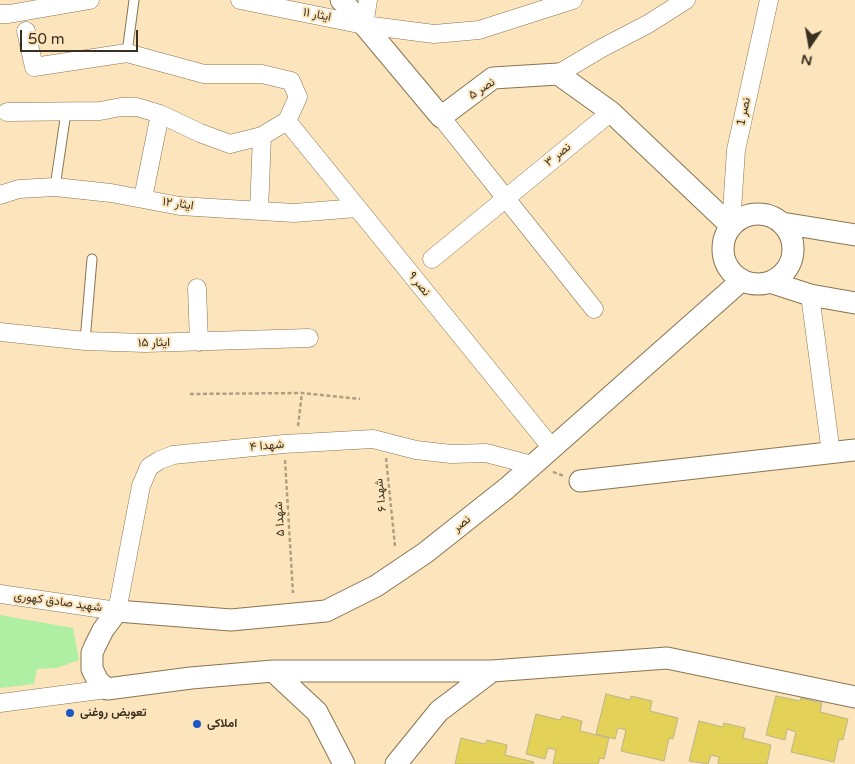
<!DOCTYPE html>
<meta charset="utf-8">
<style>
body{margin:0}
#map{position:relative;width:855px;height:764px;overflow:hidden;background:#fce5bd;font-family:"Varela Round",sans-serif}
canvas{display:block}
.north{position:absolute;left:785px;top:20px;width:50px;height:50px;-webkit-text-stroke:4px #fce5bd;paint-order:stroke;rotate:192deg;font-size:14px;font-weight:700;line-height:20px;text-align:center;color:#393020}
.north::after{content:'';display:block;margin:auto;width:18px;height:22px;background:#393020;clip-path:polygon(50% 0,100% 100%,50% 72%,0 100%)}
.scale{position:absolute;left:20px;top:30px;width:118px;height:22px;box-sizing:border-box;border:2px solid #393020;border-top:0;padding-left:6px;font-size:15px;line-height:18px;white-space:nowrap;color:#393020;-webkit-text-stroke:4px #fce5bd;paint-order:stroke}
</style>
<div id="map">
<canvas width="855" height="764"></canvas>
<div class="north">N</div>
<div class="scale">50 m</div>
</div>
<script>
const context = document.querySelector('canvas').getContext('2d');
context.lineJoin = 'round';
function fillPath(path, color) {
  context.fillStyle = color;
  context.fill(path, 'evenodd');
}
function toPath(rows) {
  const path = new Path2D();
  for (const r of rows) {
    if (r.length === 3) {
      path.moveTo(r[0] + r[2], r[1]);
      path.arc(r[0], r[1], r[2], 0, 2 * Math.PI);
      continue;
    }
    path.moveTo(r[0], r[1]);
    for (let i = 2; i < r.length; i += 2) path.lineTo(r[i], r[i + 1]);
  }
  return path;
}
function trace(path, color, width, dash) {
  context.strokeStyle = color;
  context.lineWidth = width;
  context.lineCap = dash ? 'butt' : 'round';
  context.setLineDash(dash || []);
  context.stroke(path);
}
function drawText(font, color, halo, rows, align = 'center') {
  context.font = font + ' "Varela Round",Vazirmatn,sans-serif';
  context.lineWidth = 4;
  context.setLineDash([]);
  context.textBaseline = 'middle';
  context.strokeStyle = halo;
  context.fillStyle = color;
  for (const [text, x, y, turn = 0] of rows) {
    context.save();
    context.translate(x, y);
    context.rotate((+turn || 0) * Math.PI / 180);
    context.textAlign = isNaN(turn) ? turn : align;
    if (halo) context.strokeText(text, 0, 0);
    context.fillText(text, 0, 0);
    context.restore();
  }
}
fillPath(toPath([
 [0,615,73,628,79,660,57,668,37,669,34,684,0,688]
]), '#aeefa3');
const building = toPath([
 [606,694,630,700,631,696,652,701,650,711,678,718,673,739,669,738,664,761,621,751,626,730,618,728,615,739,596,734,606,694],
 [776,696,800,701,801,698,822,703,820,712,848,719,843,740,839,739,834,762,791,752,796,732,787,729,785,740,766,735,776,696],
 [536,714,560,720,562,716,582,721,580,731,609,738,604,759,600,758,598,764,553,764,556,750,548,748,545,759,526,754,536,714],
 [699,721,723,727,724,723,745,728,743,738,771,745,767,764,718,764,719,757,711,755,708,764,689,761,699,721],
 [461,738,485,744,487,740,507,745,505,755,534,762,533,764,455,764,461,738]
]);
fillPath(building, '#e4d258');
trace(building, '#b9b48a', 1);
const service = toPath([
 [127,53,134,0],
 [55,187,66,112],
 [85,341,92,259]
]);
const minor = toPath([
 [240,0,364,25,434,34,479,30,573,0],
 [0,14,9,14,90,0],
 [364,25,368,0],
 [558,74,600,49,648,24,686,0],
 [7,112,100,111,121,107,137,107,160,114,200,133,230,144,262,136,287,121,298,97,291,81,262,74,204,74,127,53,34,67,26,31],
 [441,117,594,309],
 [287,121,551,447],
 [0,195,19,189,55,187,111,193,180,206,294,213,357,208],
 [143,198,160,114],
 [259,211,262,136],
 [731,226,736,150,769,0],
 [432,259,611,112],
 [197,288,199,342],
 [810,295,831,453],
 [0,332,85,341,145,343,309,338],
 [0,594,117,611,141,486,149,467,160,460,173,455,284,444,373,439,416,450,451,454,486,453,532,465],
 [0,703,107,689]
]);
const tertiary = toPath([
 [341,0,364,25,441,117,493,78,558,74,611,112,731,226],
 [758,249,35],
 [782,223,855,235],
 [742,280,507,488,425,553,376,586,326,611,231,620,117,611,103,630,95,646,92,653,92,669,98,681,107,689,191,678,273,671,492,671,667,658,855,697],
 [770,282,810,295,855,303],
 [580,481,855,450],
 [273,671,317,712,344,764],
 [396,764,439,711,492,671]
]);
trace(service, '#897450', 11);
trace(minor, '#897450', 19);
trace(tertiary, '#897450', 23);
trace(toPath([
 [190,394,302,393,360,399],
 [298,426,302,393],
 [386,458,395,546],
 [285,460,293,593],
 [553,472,564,476]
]), '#b09e80', 2.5, [4, 2.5]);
trace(service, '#fff', 9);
trace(minor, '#fff', 18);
trace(tertiary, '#fff', 21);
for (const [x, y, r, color] of [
 [70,713,5,"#1b58c4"],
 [197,724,5,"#1b58c4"]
]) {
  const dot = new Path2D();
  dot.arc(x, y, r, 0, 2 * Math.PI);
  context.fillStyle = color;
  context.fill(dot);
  trace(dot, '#fce5bd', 2);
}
drawText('12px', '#393020', '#fce5bd', [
 ["ایثار ۱۱",317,15,11],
 ["نصر ۵",482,89,-33],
 ["نصر 1",744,112,-78],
 ["نصر ۳",558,155,-39],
 ["ایثار ۱۲",178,204,8],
 ["نصر ۹",419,284,51],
 ["ایثار ۱۵",154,343,-1],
 ["شهدا ۴",267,446,-5],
 ["شهدا ۶",381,495,-96],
 ["شهدا ۵",280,519,-94],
 ["نصر",462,524,-39],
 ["شهید صادق کهوری",58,602,8]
]);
drawText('bold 12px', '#393020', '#fce5bd', [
 ["تعویض روغنی",80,713],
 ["املاکی",207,724]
], 'left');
</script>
